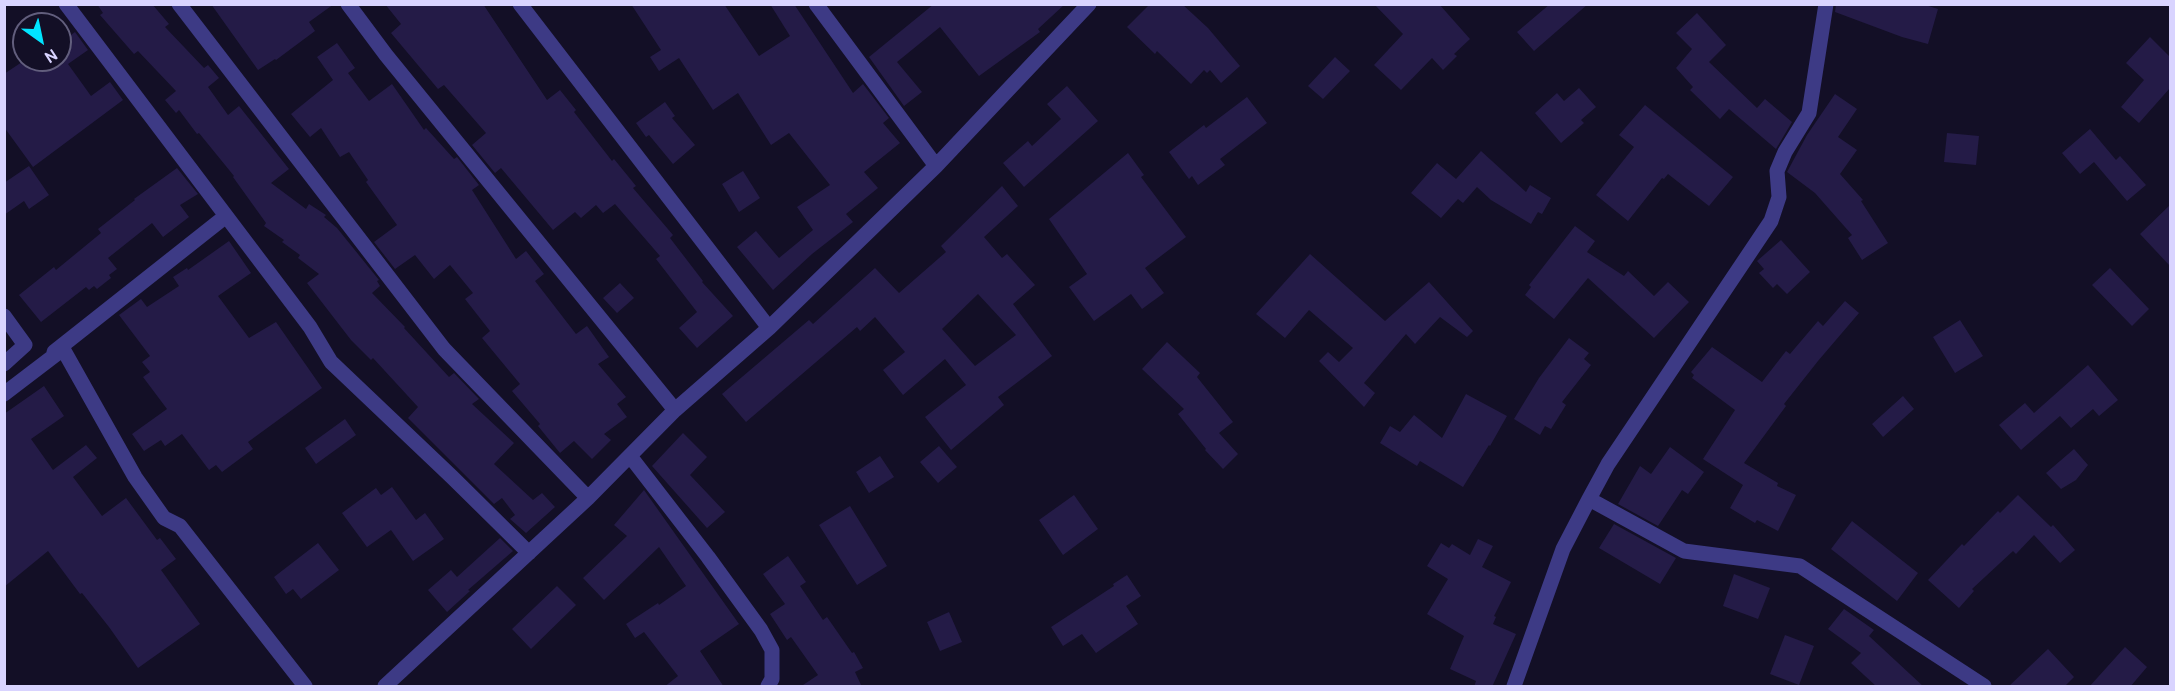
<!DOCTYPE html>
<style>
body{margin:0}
#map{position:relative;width:2175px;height:691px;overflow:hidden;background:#130f26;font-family:Cabin,sans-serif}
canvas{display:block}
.frame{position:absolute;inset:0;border:6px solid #d9d4ff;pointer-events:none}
.north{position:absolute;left:12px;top:12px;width:60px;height:60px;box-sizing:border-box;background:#130f26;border:2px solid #625e7d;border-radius:50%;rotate:147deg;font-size:16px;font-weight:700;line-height:24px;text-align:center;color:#d9d4ff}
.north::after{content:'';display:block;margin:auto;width:21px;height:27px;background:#00e5ff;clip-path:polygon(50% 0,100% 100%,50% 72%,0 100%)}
</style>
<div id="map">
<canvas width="2175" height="691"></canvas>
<div class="frame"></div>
<div class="north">N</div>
</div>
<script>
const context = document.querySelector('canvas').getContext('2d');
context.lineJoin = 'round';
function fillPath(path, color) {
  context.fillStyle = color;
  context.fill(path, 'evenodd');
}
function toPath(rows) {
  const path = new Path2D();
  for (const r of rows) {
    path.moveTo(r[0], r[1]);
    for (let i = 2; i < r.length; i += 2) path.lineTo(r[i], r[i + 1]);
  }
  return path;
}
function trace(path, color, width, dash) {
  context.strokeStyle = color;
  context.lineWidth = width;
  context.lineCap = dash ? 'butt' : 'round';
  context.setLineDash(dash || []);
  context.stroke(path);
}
fillPath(toPath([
 [97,4,152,4,169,24,165,27,204,68,208,65,219,78,208,87,228,115,239,106,289,169,271,183,306,209,309,204,326,215,324,217,337,228,379,280,377,281,380,286,372,293,405,327,404,328,449,377,454,373,479,399,472,404,514,443,494,464,533,500,542,493,555,507,526,533,510,519,515,515,502,498,494,504,408,418,418,407,373,358,371,360,351,340,307,283,319,274,298,258,300,255,282,242,284,240,264,226,266,223,233,177,234,176,199,133,197,134,179,110,176,113,165,100,176,91,138,51,134,54,100,15,103,13],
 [211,4,334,4,309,22,315,31,276,60,275,59,258,70],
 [385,4,483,4,547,100,560,90,576,110,574,112,612,161,614,159,636,186,633,188,673,235,670,238,703,281,702,282,733,316,697,348,679,328,697,312,656,259,660,256,615,204,603,213,596,205,581,218,575,212,553,230,501,168,495,173,472,145,486,133,444,85,438,89,391,33,401,24],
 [631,4,724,4,759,56,790,36,770,4,794,4,853,93,863,84,889,118,883,123,900,143,864,172,878,188,846,214,853,222,812,254,773,290,737,247,756,231,779,258,813,230,797,207,830,185,789,133,771,145,738,93,713,110,679,58,659,71,650,57,661,50],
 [934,4,1065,4,1038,29,1040,32,979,76,940,27,897,62,922,92,904,106,869,57],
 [1150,4,1182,4,1208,28,1240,66,1221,83,1210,70,1207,73,1204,70,1191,84,1157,51,1155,54,1127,27],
 [1374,4,1439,4,1470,39,1454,54,1457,56,1443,70,1432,58,1401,90,1374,65,1403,34],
 [1550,4,1588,4,1534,51,1517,32],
 [1836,4,1922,4,1938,9,1928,44,1902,37,1835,12],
 [1697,13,1726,45,1709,62,1757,108,1765,99,1792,122,1776,149,1729,109,1720,119,1690,90,1693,87,1676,68,1692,49,1676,33],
 [75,32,88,50,68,64,91,96,110,82,123,100,33,167,4,127,4,74,25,60,60,60,60,43],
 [2150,37,2170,57,2170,88,2139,123,2121,107,2144,80,2126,63],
 [337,43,355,68,348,73,369,101,392,84,424,130,426,128,454,159,457,157,479,185,472,190,516,259,526,251,544,274,535,281,576,334,587,326,609,357,598,364,626,397,617,404,627,417,604,434,611,440,592,459,574,441,560,453,538,426,540,424,512,391,520,384,482,338,490,331,465,299,473,293,450,265,434,279,415,255,395,269,374,242,397,225,366,182,368,180,349,152,340,157,321,128,310,137,291,114,333,80,317,57],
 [1335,57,1350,71,1323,99,1308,86],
 [1067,86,1098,121,1024,187,1003,163,1028,141,1032,146,1061,119,1047,104],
 [1579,88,1596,107,1581,120,1584,123,1561,143,1535,113,1557,93,1564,101],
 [1835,94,1857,109,1838,137,1857,150,1840,174,1863,200,1861,201,1888,243,1862,260,1848,238,1852,235,1815,193,1787,172,1807,135],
 [1247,97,1267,123,1220,159,1225,165,1198,185,1192,176,1189,179,1169,152,1204,125,1206,128],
 [665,102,675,116,672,118,695,145,673,164,649,135,646,137,636,123],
 [1645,105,1733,177,1709,206,1668,174,1664,179,1662,178,1628,221,1596,195,1634,147,1619,135],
 [2090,129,2116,160,2120,156,2146,185,2127,201,2094,162,2080,174,2062,153],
 [1947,133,1979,136,1976,165,1944,162],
 [1481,151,1526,192,1530,185,1551,198,1542,214,1538,212,1531,224,1491,200,1477,187,1463,203,1458,199,1441,218,1411,193,1437,163,1456,179],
 [1128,153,1144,175,1141,177,1186,237,1145,268,1164,293,1142,309,1131,294,1094,321,1069,287,1087,274,1049,219],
 [29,166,49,195,29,209,24,201,4,215,4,183],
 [177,168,198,194,180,205,189,217,163,237,152,223,108,258,117,269,109,275,111,278,97,289,94,286,89,290,86,287,41,322,19,295,54,267,56,270,101,233,98,229,135,200,134,199],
 [743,171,760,198,739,212,722,184],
 [1002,186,1018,206,984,237,1002,258,1007,254,1035,285,1013,304,1052,356,998,397,1004,405,951,450,925,417,966,385,945,359,903,395,883,370,905,352,875,317,860,331,857,327,746,422,722,394,809,320,813,324,875,268,899,293,946,252,941,246],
 [978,294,1016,335,975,366,942,329],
 [2170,205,2170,266,2140,234],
 [1575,226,1595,241,1587,252,1624,276,1628,271,1654,296,1668,282,1689,302,1654,338,1588,278,1554,319,1525,295,1531,287,1529,285],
 [1781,240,1810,272,1787,294,1777,284,1773,288,1759,273,1764,269,1757,261],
 [229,241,251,273,218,296,249,338,276,322,322,388,248,442,253,449,222,472,216,465,209,470,182,434,165,446,161,440,144,451,132,434,167,409,143,377,150,372,142,362,150,356,119,315,141,299,147,307,179,286,173,277,187,268,188,270],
 [1310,254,1385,321,1429,282,1473,331,1467,337,1440,317,1415,344,1406,334,1364,383,1375,393,1364,407,1319,361,1328,352,1339,362,1353,348,1309,310,1285,338,1256,314],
 [2110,268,2149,309,2132,326,2092,285],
 [620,283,634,298,617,313,603,298],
 [1845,301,1859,313,1818,361,1784,404,1786,406,1744,463,1778,483,1777,486,1796,495,1778,531,1757,520,1755,523,1730,508,1743,485,1703,459,1735,410,1692,378,1694,375,1691,372,1712,347,1762,382,1786,351,1790,354,1818,321,1823,326],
 [1960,320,1983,356,1955,373,1933,337],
 [1569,338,1589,353,1584,359,1591,365,1562,402,1566,405,1551,429,1545,426,1540,435,1514,419,1539,378],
 [1167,342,1200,373,1197,377,1233,422,1219,433,1238,454,1223,469,1205,450,1206,449,1178,414,1184,409,1142,369],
 [2088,365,2118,400,2099,416,2093,409,2071,428,2060,416,2021,450,1999,425,2025,403,2034,413],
 [44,386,64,416,31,439,53,470,86,445,97,458,73,477,102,516,126,498,157,540,160,538,176,559,161,570,200,624,138,668,109,627,82,593,80,594,48,551,4,587,4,414],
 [1466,394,1507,416,1490,446,1489,445,1463,487,1420,461,1417,466,1380,443,1390,426,1400,432,1414,415,1442,438],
 [1903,396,1914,409,1883,437,1872,424],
 [345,419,356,435,316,464,305,448],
 [683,433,707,457,690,475,725,512,707,528,652,466],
 [939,446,957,467,938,483,920,462],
 [1670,447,1704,472,1688,494,1682,490,1658,526,1618,504,1640,466,1651,474],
 [2074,449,2088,465,2076,480,2061,489,2046,473],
 [880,456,894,477,869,493,856,472],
 [392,487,416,520,425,513,444,539,413,561,391,530,367,547,342,513,376,488,381,495],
 [644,490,739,624,700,651,724,687,664,687,678,676,644,632,635,638,626,624,658,603,659,605,686,586,659,547,604,600,583,578,627,536,614,525],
 [1074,495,1098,529,1063,555,1039,520],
 [2018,495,2051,527,2053,525,2075,550,2060,563,2034,535,2016,554,2013,551,1972,589,1974,591,1959,608,1928,580,1962,544,1964,546,1998,511,2000,513],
 [850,506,887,566,857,585,819,525],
 [1852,521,1918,573,1897,601,1831,549],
 [1614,524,1676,558,1660,584,1599,548],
 [500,538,513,551,468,590,470,591,447,612,428,590,451,570,457,577],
 [1478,539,1493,546,1482,567,1511,582,1494,616,1496,617,1493,624,1516,634,1492,687,1474,687,1476,681,1450,669,1464,636,1427,614,1448,579,1427,566,1441,543,1449,548,1452,544,1470,555],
 [318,543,339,570,301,599,293,589,286,594,274,577],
 [788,556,806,582,800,586,823,620,827,617,852,653,854,652,863,668,855,672,862,687,800,687,818,675,791,637,787,640,770,614,785,604,763,574],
 [1734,574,1770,588,1758,619,1723,606],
 [1127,575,1141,596,1126,606,1138,624,1096,653,1082,634,1063,646,1051,627,1114,586,1113,584],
 [557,586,576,605,531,649,512,629],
 [1844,609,1874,630,1869,636,1924,687,1877,687,1851,663,1861,653,1828,629],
 [949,612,962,642,940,651,927,622],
 [1785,635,1814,646,1799,685,1770,674],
 [2125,647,2147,667,2130,687,2089,687],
 [2048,649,2074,677,2064,687,2008,687]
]), '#241b47');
trace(toPath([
 [66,4,310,327,331,362,452,477,529,553],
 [179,4,444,349,588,498],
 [348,4,386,55,675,410],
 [520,4,769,328],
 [816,4,936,166],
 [4,316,25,345,4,364],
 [54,352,226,216],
 [4,394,63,349,135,477,164,518,180,526,305,686],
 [630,456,708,557,761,630,772,650,772,679,768,686],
 [1589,499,1684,551,1800,566,1984,686],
 [385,686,588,498,675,410,769,328,936,166,1089,4],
 [1514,686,1563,549,1589,499,1608,464,1771,221,1779,197,1777,171,1785,152,1809,113,1826,4]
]), '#3d3a85', 15);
</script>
